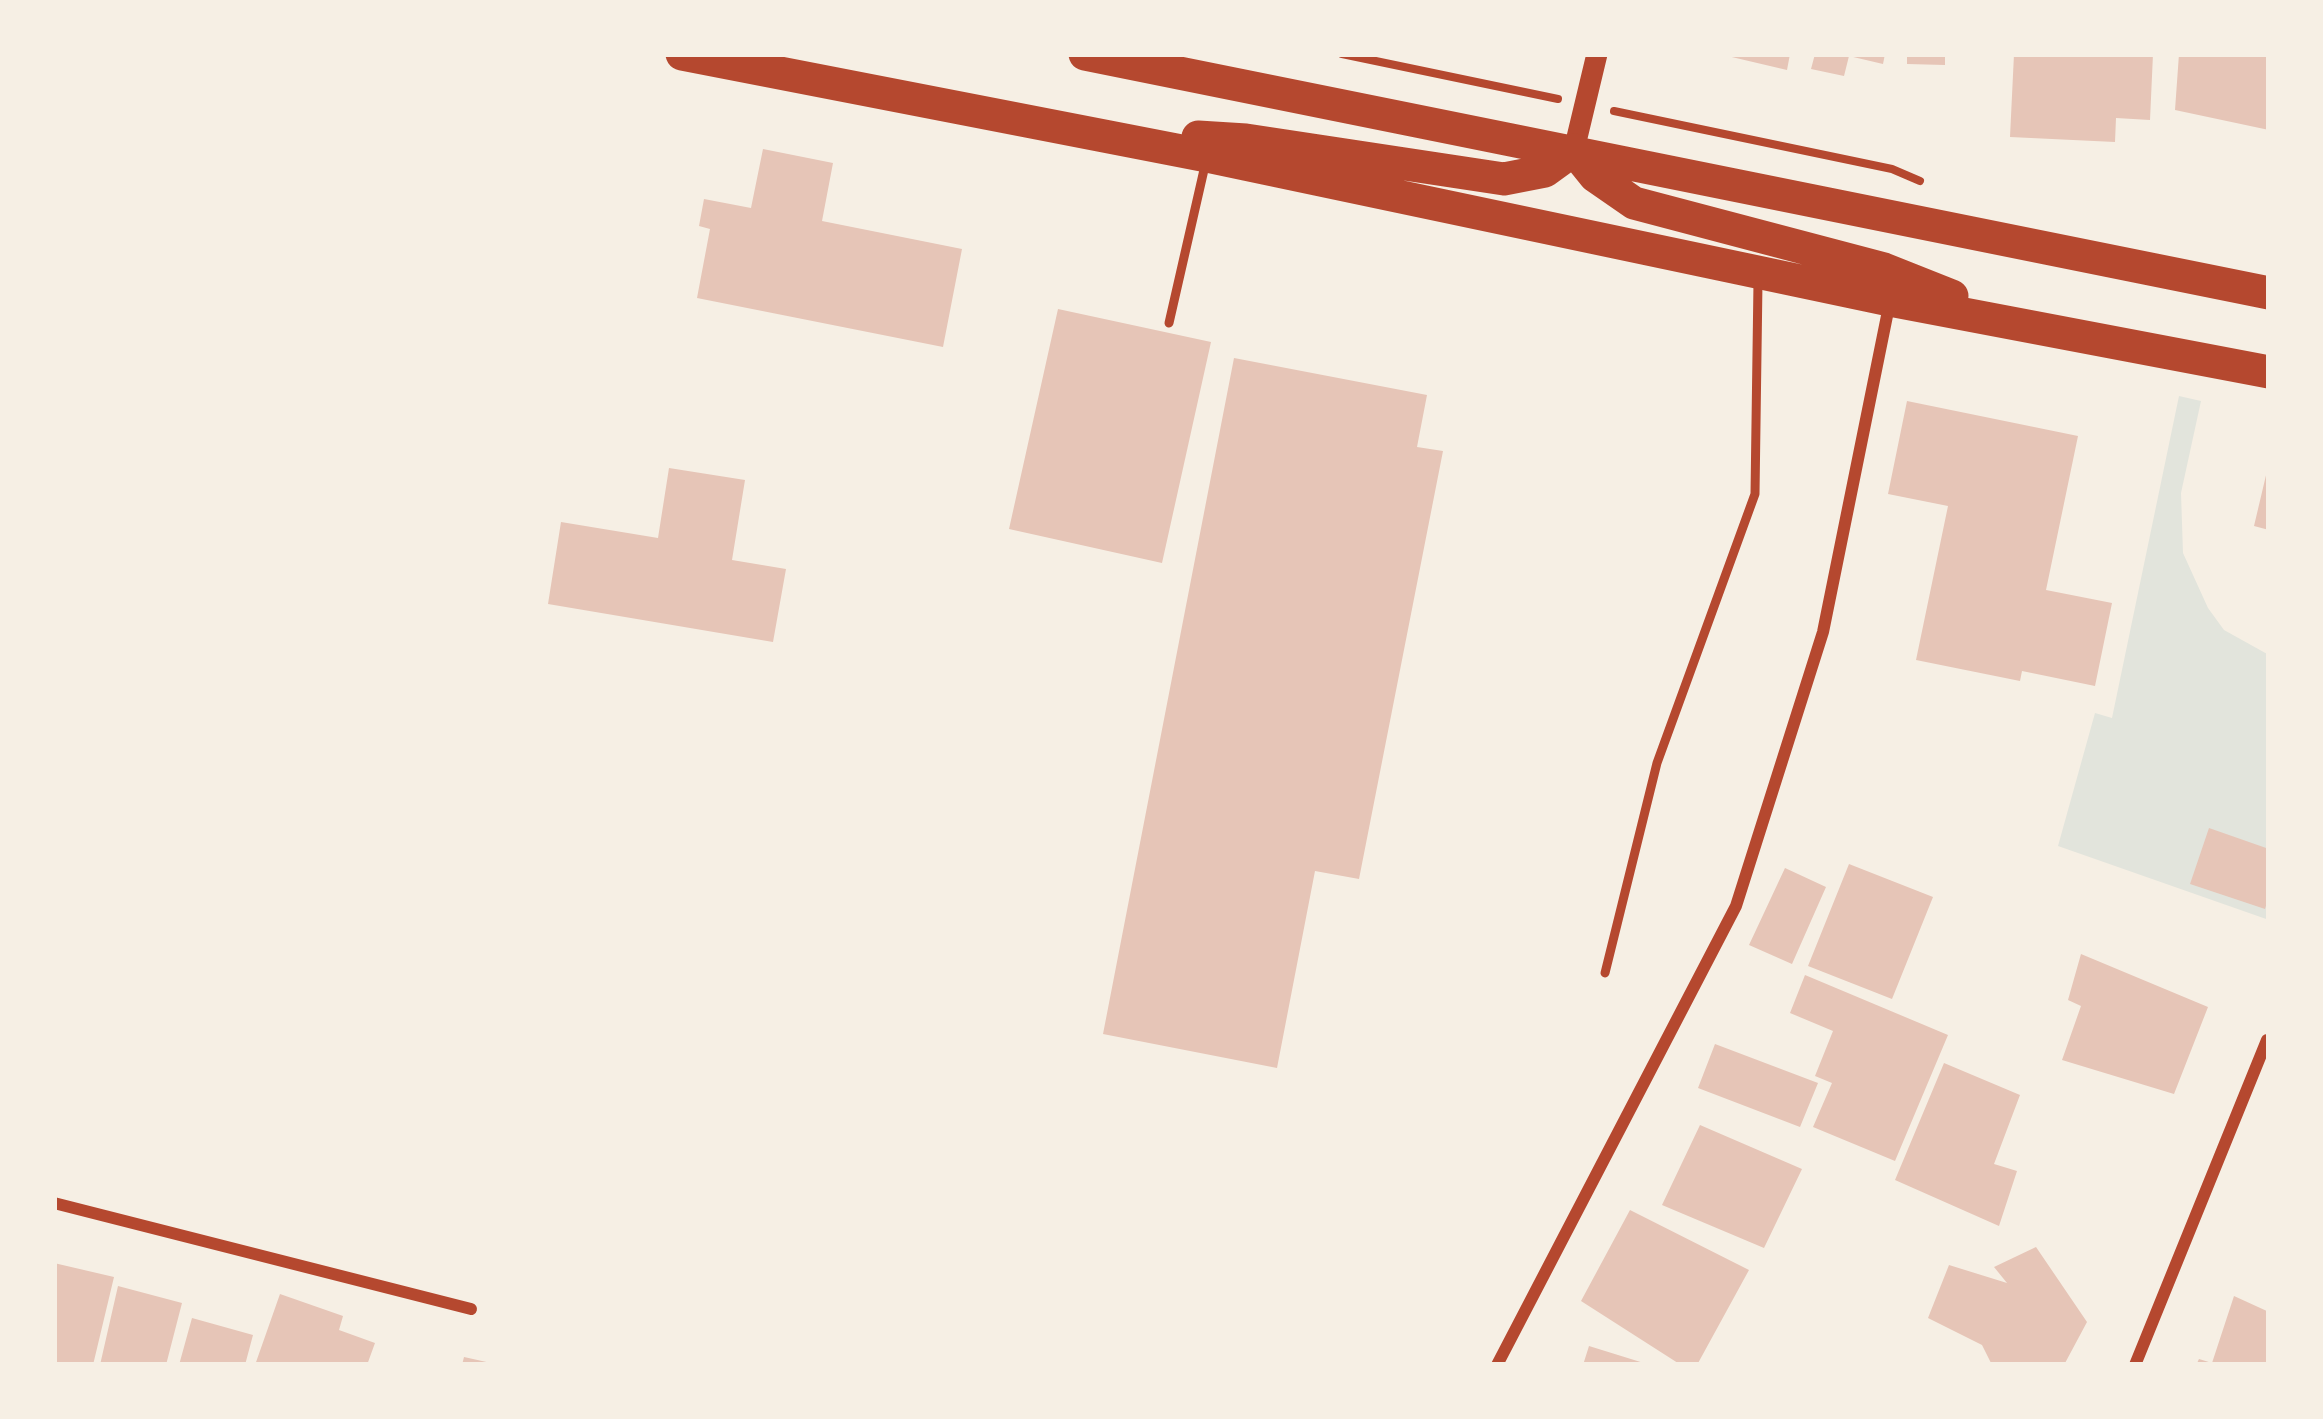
<!DOCTYPE html>
<style>
body{margin:0}
#map{position:relative;width:2323px;height:1419px;overflow:hidden;background:#f6efe4;font-family:Commissioner,sans-serif}
canvas{display:block}
.frame{position:absolute;inset:0;border:57px solid #f6efe4;pointer-events:none}
</style>
<div id="map">
<canvas width="2323" height="1419"></canvas>
<div class="frame"></div>
</div>
<script>
const context = document.querySelector('canvas').getContext('2d');
context.lineJoin = 'round';
function fillPath(path, color) {
  context.fillStyle = color;
  context.fill(path, 'evenodd');
}
function toPath(rows) {
  const path = new Path2D();
  for (const r of rows) {
    path.moveTo(r[0], r[1]);
    for (let i = 2; i < r.length; i += 2) path.lineTo(r[i], r[i + 1]);
  }
  return path;
}
function trace(path, color, width, dash) {
  context.strokeStyle = color;
  context.lineWidth = width;
  context.lineCap = dash ? 'butt' : 'round';
  context.setLineDash(dash || []);
  context.stroke(path);
}
fillPath(toPath([
 [2179,396,2201,401,2181,493,2183,553,2208,608,2224,630,2269,655,2269,920,2058,846,2095,713,2112,718]
]), '#e2e4dc');
fillPath(toPath([
 [1719,54,1790,54,1787,70],
 [1815,54,1885,54,1883,64,1849,56,1844,76,1811,69],
 [1907,54,1945,54,1945,65,1907,64],
 [2014,54,2153,54,2150,120,2116,118,2115,142,2010,137],
 [2179,54,2269,54,2269,130,2175,110],
 [763,149,833,163,822,221,962,249,943,347,697,298,710,229,699,226,704,199,751,208],
 [1058,309,1211,342,1162,563,1009,529],
 [1234,358,1427,395,1417,447,1443,451,1359,879,1315,871,1277,1068,1103,1034],
 [1907,401,2078,436,2046,590,2112,603,2095,686,2022,671,2020,681,1916,660,1948,506,1888,494],
 [669,468,745,480,732,560,786,569,773,642,548,604,561,522,658,538],
 [2267,471,2269,472,2269,530,2254,526],
 [2209,828,2269,849,2269,896,2265,909,2190,884],
 [1849,864,1933,897,1892,999,1808,966],
 [1785,868,1826,887,1792,964,1749,945],
 [2081,954,2208,1007,2174,1094,2062,1060,2081,1006,2068,1000],
 [1805,975,1948,1035,1895,1161,1813,1127,1832,1083,1815,1076,1833,1031,1790,1013],
 [1715,1044,1818,1083,1800,1127,1698,1088],
 [1944,1063,2020,1095,1994,1164,2017,1171,1999,1226,1895,1180],
 [1700,1125,1802,1169,1764,1248,1662,1205],
 [1630,1210,1749,1270,1697,1365,1681,1365,1581,1301],
 [2036,1247,2087,1322,2064,1365,1992,1365,1982,1345,1928,1318,1949,1265,2007,1283,1994,1267],
 [54,1263,114,1277,93,1365,54,1365],
 [118,1286,182,1303,166,1365,100,1365],
 [280,1294,343,1316,339,1330,375,1343,367,1365,255,1365],
 [2234,1296,2269,1312,2269,1365,2196,1365,2199,1359,2212,1363],
 [192,1318,253,1335,245,1365,179,1365],
 [1589,1346,1647,1364,1647,1365,1583,1365],
 [464,1357,491,1363,491,1365,462,1365]
]), '#e6c5b7');
trace(toPath([
 [1342,54,1558,99],
 [1614,111,1892,169,1920,181]
]), '#b5482f', 8);
trace(toPath([
 [1169,323,1206,161],
 [1605,973,1657,763,1755,494,1758,282]
]), '#b5482f', 9);
trace(toPath([
 [54,1203,471,1309],
 [1497,1365,1736,906,1823,632,1890,301],
 [2135,1365,2267,1040]
]), '#b5482f', 12);
trace(toPath([
 [1574,150,1597,54]
]), '#b5482f', 21);
trace(toPath([
 [682,54,1207,156,1890,300,2269,372],
 [1085,54,2269,293],
 [1198,137,1246,140,1504,179,1545,171,1574,150],
 [1574,150,1595,176,1634,203,1884,269,1952,296]
]), '#b5482f', 33);
</script>
